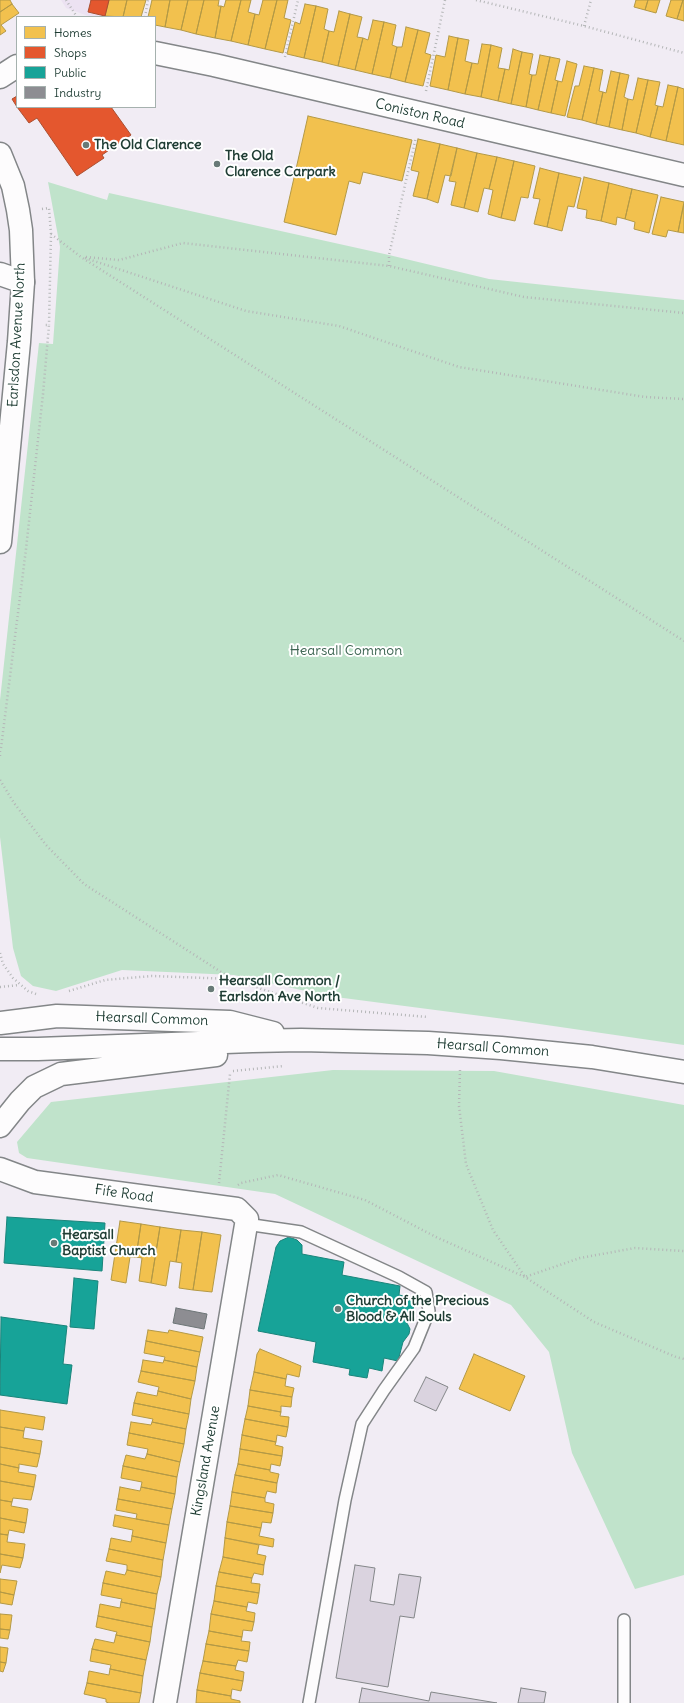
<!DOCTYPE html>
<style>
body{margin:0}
#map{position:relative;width:684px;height:1703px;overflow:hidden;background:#f1ecf4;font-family:Delius,sans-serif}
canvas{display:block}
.legend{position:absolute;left:16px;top:16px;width:140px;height:92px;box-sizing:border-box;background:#fff;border:1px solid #a5b1ae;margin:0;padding:5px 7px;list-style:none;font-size:12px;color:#1f3d34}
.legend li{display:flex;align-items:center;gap:8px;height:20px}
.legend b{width:20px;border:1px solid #a5b1ae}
</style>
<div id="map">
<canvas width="684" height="1703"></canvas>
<ul class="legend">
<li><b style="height:11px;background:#f2c14e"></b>Homes</li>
<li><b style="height:11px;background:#e4572e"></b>Shops</li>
<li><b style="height:11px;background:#17a398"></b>Public</li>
<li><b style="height:11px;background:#8d8d92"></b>Industry</li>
</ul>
</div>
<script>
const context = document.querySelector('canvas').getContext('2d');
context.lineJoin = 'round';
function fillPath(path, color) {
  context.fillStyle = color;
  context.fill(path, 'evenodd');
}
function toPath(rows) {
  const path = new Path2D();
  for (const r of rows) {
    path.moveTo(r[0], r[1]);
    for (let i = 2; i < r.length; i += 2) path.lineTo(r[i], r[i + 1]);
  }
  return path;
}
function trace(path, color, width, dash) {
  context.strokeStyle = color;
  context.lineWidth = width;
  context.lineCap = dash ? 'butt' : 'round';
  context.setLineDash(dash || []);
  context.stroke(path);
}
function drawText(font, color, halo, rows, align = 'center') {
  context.font = font + ' Delius,sans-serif';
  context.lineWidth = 4;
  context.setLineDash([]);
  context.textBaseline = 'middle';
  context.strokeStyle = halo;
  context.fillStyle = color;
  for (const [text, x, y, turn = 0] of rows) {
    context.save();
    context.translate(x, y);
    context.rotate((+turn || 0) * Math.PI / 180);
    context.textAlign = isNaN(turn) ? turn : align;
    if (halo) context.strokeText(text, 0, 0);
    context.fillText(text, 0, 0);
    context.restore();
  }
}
fillPath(toPath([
 [61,0,109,0,105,17,91,17,66,8]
]), '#ece2f2');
fillPath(toPath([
 [48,182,107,200,109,193,389,255,489,279,684,300,684,1045,512,1020,328,996,234,975,122,970,56,991,33,986,21,976,13,948,0,837,0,700,39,343,53,344,60,247],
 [333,1070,494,1071,684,1105,684,1575,635,1589,572,1453,549,1352,511,1305,275,1194,27,1158,19,1153,17,1142,51,1102]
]), '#c0e3cb');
const homes = toPath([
 [0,0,10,0,12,4,0,12,0,0],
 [109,0,127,0,123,17,105,16,109,0],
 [127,0,146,0,141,17,123,17,127,0],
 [152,0,170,0,165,27,155,25,155,17,148,17,152,0],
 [170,0,188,0,181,30,165,27,170,0],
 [188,0,204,0,196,34,181,30,188,0],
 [204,0,219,0,218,6,221,6,215,38,196,34,204,0],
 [226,0,241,0,231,41,215,38,221,6,224,7,226,0],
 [241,0,251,0,248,12,255,14,248,45,231,41,241,0],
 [263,0,277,0,265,49,248,45,255,14,259,15,263,0],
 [277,0,288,0,284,18,291,20,283,53,265,49,277,0],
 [636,0,648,0,645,10,634,7,636,0],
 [648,0,660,0,656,13,645,10,648,0],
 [671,0,683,0,677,19,666,16,671,0],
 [683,0,684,0,684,21,677,19,683,0],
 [12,4,19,13,1,25,6,31,0,35,0,12,12,4],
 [305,4,316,6,304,58,287,54,295,22,300,24,305,4],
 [316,6,328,9,324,29,329,31,322,62,304,58,316,6],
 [339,11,350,14,338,66,322,62,329,31,334,32,339,11],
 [350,14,362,17,357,37,363,38,355,70,338,66,350,14],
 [373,20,384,22,372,74,355,70,363,38,368,40,373,20],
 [384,22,396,25,392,45,397,47,390,78,372,74,384,22],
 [406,27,418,30,405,82,390,78,397,47,402,47,406,27],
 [418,30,430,33,425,53,431,55,423,86,405,82,418,30],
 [449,36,458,38,448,90,430,86,436,55,445,57,449,36],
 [458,38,469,40,465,61,472,63,465,94,448,90,458,38],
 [482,44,491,45,481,97,465,94,472,63,478,64,482,44],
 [491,45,502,48,498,68,505,69,498,101,481,97,491,45],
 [513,49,522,52,511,104,498,101,505,69,509,70,513,49],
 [522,52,533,54,529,74,532,75,526,107,511,104,522,52],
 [540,55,550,57,538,110,526,107,532,75,536,75,540,55],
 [550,57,560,59,555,80,558,81,551,113,538,110,550,57],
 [567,61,577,64,565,116,551,113,558,81,562,82,567,61],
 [584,66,594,68,582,120,567,117,575,86,579,86,584,66],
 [594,68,603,70,599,91,603,92,596,124,582,120,594,68],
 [611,71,620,73,609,127,596,124,603,92,606,93,611,71],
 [620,73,629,75,624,97,628,99,622,130,609,127,620,73],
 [638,78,648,80,636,133,622,130,628,99,633,100,638,78],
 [648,80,660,82,655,105,658,106,650,137,636,133,648,80],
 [668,85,678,87,666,141,650,137,658,106,663,107,668,85],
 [678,87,684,89,684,145,666,141,678,87],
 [308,116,412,140,402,181,363,172,360,184,349,181,336,235,284,222,308,116],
 [418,139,440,144,427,199,413,196,419,172,411,170,418,139],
 [440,144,457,148,451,176,445,175,438,203,427,199,440,144],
 [457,148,477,153,464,208,451,205,456,182,449,181,457,148],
 [477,153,497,157,489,189,484,188,478,212,464,208,477,153],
 [497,157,514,161,501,218,488,214,493,190,489,189,497,157],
 [514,161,535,166,528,198,521,197,515,221,501,218,514,161],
 [540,168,559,173,547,227,534,224,540,199,533,198,540,168],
 [559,173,581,178,574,207,568,206,562,231,547,227,559,173],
 [584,177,609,183,601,221,586,218,587,210,577,208,584,177],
 [609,183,632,189,625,219,617,217,616,225,601,221,609,183],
 [632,189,658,195,649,233,634,229,635,222,625,219,632,189],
 [661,197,684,202,678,232,668,230,666,237,652,234,661,197],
 [684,204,684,233,678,232,684,204],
 [120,1221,141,1224,136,1257,130,1257,126,1283,111,1280,120,1221],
 [141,1224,160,1227,151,1283,139,1281,142,1258,136,1257,141,1224],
 [160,1227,181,1230,176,1262,170,1261,166,1286,151,1283,160,1227],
 [181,1230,202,1232,193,1290,179,1288,182,1263,176,1262,181,1230],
 [202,1232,221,1235,212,1292,193,1290,202,1232],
 [148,1330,168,1333,169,1330,203,1337,200,1352,146,1341,148,1330],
 [146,1341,200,1352,197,1367,164,1360,165,1357,144,1353,146,1341],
 [260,1349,301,1366,299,1377,287,1374,286,1379,254,1372,257,1354,260,1349],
 [474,1354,525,1376,510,1411,459,1389,474,1354],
 [143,1360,163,1363,164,1360,197,1367,195,1381,141,1371,143,1360],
 [141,1371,195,1381,191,1399,158,1391,159,1387,138,1382,141,1371],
 [254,1372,286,1379,285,1386,294,1388,292,1397,250,1390,254,1372],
 [250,1390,292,1397,291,1407,281,1406,281,1412,248,1406,250,1390],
 [158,1391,191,1399,189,1414,134,1403,137,1392,157,1396,158,1391],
 [134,1403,189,1414,186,1429,152,1422,153,1419,132,1415,134,1403],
 [248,1406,281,1412,280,1416,289,1417,288,1427,245,1419,248,1406],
 [0,1410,45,1417,43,1430,25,1427,24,1431,0,1427,0,1410],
 [245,1419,288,1427,286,1437,277,1435,276,1442,242,1435,245,1419],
 [131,1422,151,1425,152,1422,186,1429,184,1444,129,1433,131,1422],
 [0,1427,24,1431,23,1438,42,1441,40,1454,0,1447,0,1427],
 [129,1433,184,1444,180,1462,147,1454,148,1449,127,1445,129,1433],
 [242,1435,276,1442,275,1445,283,1447,282,1456,240,1449,242,1435],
 [0,1447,40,1454,37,1467,19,1464,19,1468,0,1464,0,1447],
 [240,1449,282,1456,280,1466,271,1464,270,1470,238,1464,240,1449],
 [147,1454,180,1462,177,1477,123,1466,126,1455,145,1459,147,1454],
 [0,1464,19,1468,18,1472,36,1475,34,1487,0,1481,0,1464],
 [238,1464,270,1470,270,1472,279,1474,277,1483,235,1475,238,1464],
 [123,1466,177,1477,175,1494,141,1487,142,1482,121,1478,123,1466],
 [235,1475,277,1483,276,1493,267,1491,265,1498,232,1492,235,1475],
 [0,1481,34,1487,31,1500,13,1498,12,1502,0,1500,0,1481],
 [120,1487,140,1491,141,1487,175,1494,172,1509,118,1499,120,1487],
 [232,1492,265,1498,265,1502,274,1504,273,1513,230,1506,232,1492],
 [118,1499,172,1509,169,1525,136,1519,137,1514,116,1510,118,1499],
 [0,1500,12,1502,11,1506,28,1509,26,1523,0,1518,0,1500],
 [230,1506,273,1513,271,1523,262,1522,261,1528,227,1522,230,1506],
 [115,1515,169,1525,166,1543,132,1536,133,1530,113,1526,115,1515],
 [0,1518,26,1523,24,1533,9,1530,8,1535,0,1534,0,1518],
 [227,1522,261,1528,259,1536,274,1539,273,1547,225,1538,227,1522],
 [0,1534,8,1535,7,1542,25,1544,23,1558,0,1554,0,1534],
 [132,1536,166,1543,163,1560,109,1549,111,1538,131,1542,132,1536],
 [225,1538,259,1545,257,1554,266,1556,264,1565,223,1557,225,1538],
 [109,1549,163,1560,161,1577,127,1570,127,1565,106,1561,109,1549],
 [0,1554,23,1558,20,1568,2,1565,0,1573,0,1554],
 [223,1557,264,1565,263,1575,254,1573,252,1578,219,1572,223,1557],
 [127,1570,161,1577,157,1594,103,1583,106,1571,125,1575,127,1570],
 [219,1572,252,1578,251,1583,260,1584,259,1593,216,1586,219,1572],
 [0,1579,17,1581,14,1595,0,1592,0,1579],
 [103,1583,157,1594,155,1609,121,1602,122,1599,101,1595,103,1583],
 [216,1586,259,1593,257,1604,248,1602,247,1607,214,1601,216,1586],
 [0,1592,14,1595,12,1605,0,1603,0,1592],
 [214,1601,247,1607,246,1611,255,1613,254,1622,211,1614,214,1601],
 [121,1602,155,1609,152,1627,98,1616,100,1604,120,1608,121,1602],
 [0,1614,12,1615,10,1630,0,1629,0,1614],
 [211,1614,254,1622,252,1631,243,1630,242,1637,209,1631,211,1614],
 [98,1616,152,1627,150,1642,116,1635,117,1632,96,1627,98,1616],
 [0,1629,10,1630,8,1639,0,1638,0,1629],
 [209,1631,242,1637,241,1641,250,1642,249,1651,206,1644,209,1631],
 [116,1635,150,1642,146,1660,92,1649,95,1639,114,1643,116,1635],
 [206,1644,249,1651,247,1662,238,1660,236,1666,203,1661,206,1644],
 [0,1647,8,1648,6,1663,0,1662,0,1647],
 [92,1649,146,1660,143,1676,110,1669,111,1665,90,1661,92,1649],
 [203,1661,236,1666,235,1670,244,1672,243,1681,200,1673,203,1661],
 [0,1662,6,1663,3,1672,0,1671,0,1662],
 [110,1669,143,1676,141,1693,87,1683,89,1671,109,1675,110,1669],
 [200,1673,243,1681,241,1691,232,1689,231,1696,197,1690,200,1673],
 [87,1683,141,1693,139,1703,109,1703,106,1702,106,1699,84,1694,87,1683],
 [197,1690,231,1696,231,1699,240,1701,240,1703,196,1703,197,1690]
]);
fillPath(homes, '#f2c14e');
trace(homes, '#b39946', 1);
const shops = toPath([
 [91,0,109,0,105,16,88,12,91,0],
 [17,96,17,107,12,99,17,96],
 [17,107,111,107,131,135,102,155,104,158,77,176,37,118,29,123,17,107]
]);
fillPath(shops, '#e4572e');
trace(shops, '#a94f30', 1);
const public = toPath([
 [7,1217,105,1223,102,1271,4,1263,7,1217],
 [289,1237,297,1240,302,1245,302,1254,344,1262,342,1275,400,1286,399,1295,415,1298,411,1322,406,1321,410,1329,409,1334,403,1342,398,1361,384,1358,382,1371,369,1368,367,1378,349,1375,350,1369,313,1362,316,1342,258,1331,276,1247,280,1241,289,1237],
 [74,1278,98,1281,94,1329,70,1327,74,1278],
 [1,1317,67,1326,63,1364,72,1365,67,1404,0,1395,1,1317]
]);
fillPath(public, '#17a398');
trace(public, '#19847a', 1);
const industry = toPath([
 [176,1308,207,1314,204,1329,173,1323,176,1308]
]);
fillPath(industry, '#8d8d92');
trace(industry, '#6c7576', 1);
const building = toPath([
 [426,1377,448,1387,436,1411,414,1401,426,1377],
 [355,1565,375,1568,370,1601,394,1605,399,1574,421,1577,414,1618,400,1616,388,1687,336,1678,355,1565],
 [362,1688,429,1701,431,1692,497,1703,359,1703,362,1688],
 [521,1688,546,1692,544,1703,518,1703,521,1688]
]);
fillPath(building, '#dad3df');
trace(building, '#838688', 1);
const lane = toPath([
 [246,1224,301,1232,399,1277,426,1292,429,1311,414,1348,384,1390,362,1424,345,1500,309,1703],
 [624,1703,624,1620]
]);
const street = toPath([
 [155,53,214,65,684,175],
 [0,77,17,66],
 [0,274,23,282],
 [0,1169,35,1182,237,1209,247,1219,165,1703]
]);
const secondary = toPath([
 [0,154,13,186,18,210,21,230,23,282,19,342,0,542],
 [0,1023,57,1016,230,1022,273,1033],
 [0,1049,38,1049,252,1041,301,1040,428,1043,501,1048,592,1057,684,1072],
 [0,1126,20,1101,34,1087,61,1074,216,1055]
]);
trace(lane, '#838688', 14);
trace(street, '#838688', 25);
trace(secondary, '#838688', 25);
trace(toPath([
 [66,0,77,17],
 [476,0,584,26,684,53],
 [145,17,148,0],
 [584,26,591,0],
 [285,57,298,0],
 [426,91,445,0],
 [42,209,49,208,51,234,49,325],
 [51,234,81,257,684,641],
 [86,257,119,260,183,243,389,266,524,297,684,313],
 [85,258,246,311,339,326,459,367,645,397,684,399],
 [389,266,389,255,416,137],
 [1,748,26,549,43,394,49,325,44,325],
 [0,756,0,748],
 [0,780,14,803,46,845,84,884,232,979,318,1008,428,1017],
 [0,953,3,964,13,978,28,991,36,994],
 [0,987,19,985],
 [69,991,105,980,152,976,232,979],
 [460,1070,459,1106,466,1164,493,1230,525,1277,580,1258,635,1248,684,1251],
 [233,1071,284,1066],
 [219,1183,230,1074],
 [238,1185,241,1183,278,1175,365,1200,436,1237,525,1277,594,1322,676,1357,684,1359]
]), '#b4b6b7', 2.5, [1, 3]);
trace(lane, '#fdfcfd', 11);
trace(street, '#fdfcfd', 22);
trace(secondary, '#fdfcfd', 22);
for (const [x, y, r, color] of [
 [86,145,4,"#687a77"],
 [217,164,4,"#687a77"],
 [211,989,4,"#687a77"],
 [54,1243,4,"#687a77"],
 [338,1309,4,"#687a77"]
]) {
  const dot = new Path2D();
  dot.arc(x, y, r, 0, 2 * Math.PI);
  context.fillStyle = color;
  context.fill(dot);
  trace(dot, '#fff', 1.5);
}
drawText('14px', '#1f3d34', '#fff', [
 ["Coniston Road",420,114,13],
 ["Earlsdon Avenue North",17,335,-87],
 ["Hearsall Common",152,1019,2],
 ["Hearsall Common",493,1048,4],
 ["Fife Road",124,1194,8],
 ["Kingsland Avenue",206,1461,-80]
]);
drawText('bold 14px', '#1f3d34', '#fff', [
 ["The Old Clarence",94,145],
 ["The Old",225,156],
 ["Clarence Carpark",225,172],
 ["Hearsall Common /",219,981],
 ["Earlsdon Ave North",219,997],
 ["Hearsall",62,1235],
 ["Baptist Church",62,1251],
 ["Church of the Precious",346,1301],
 ["Blood & All Souls",346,1317]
], 'left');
drawText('14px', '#3d6552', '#fff', [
 ["Hearsall Common",346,651]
]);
</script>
